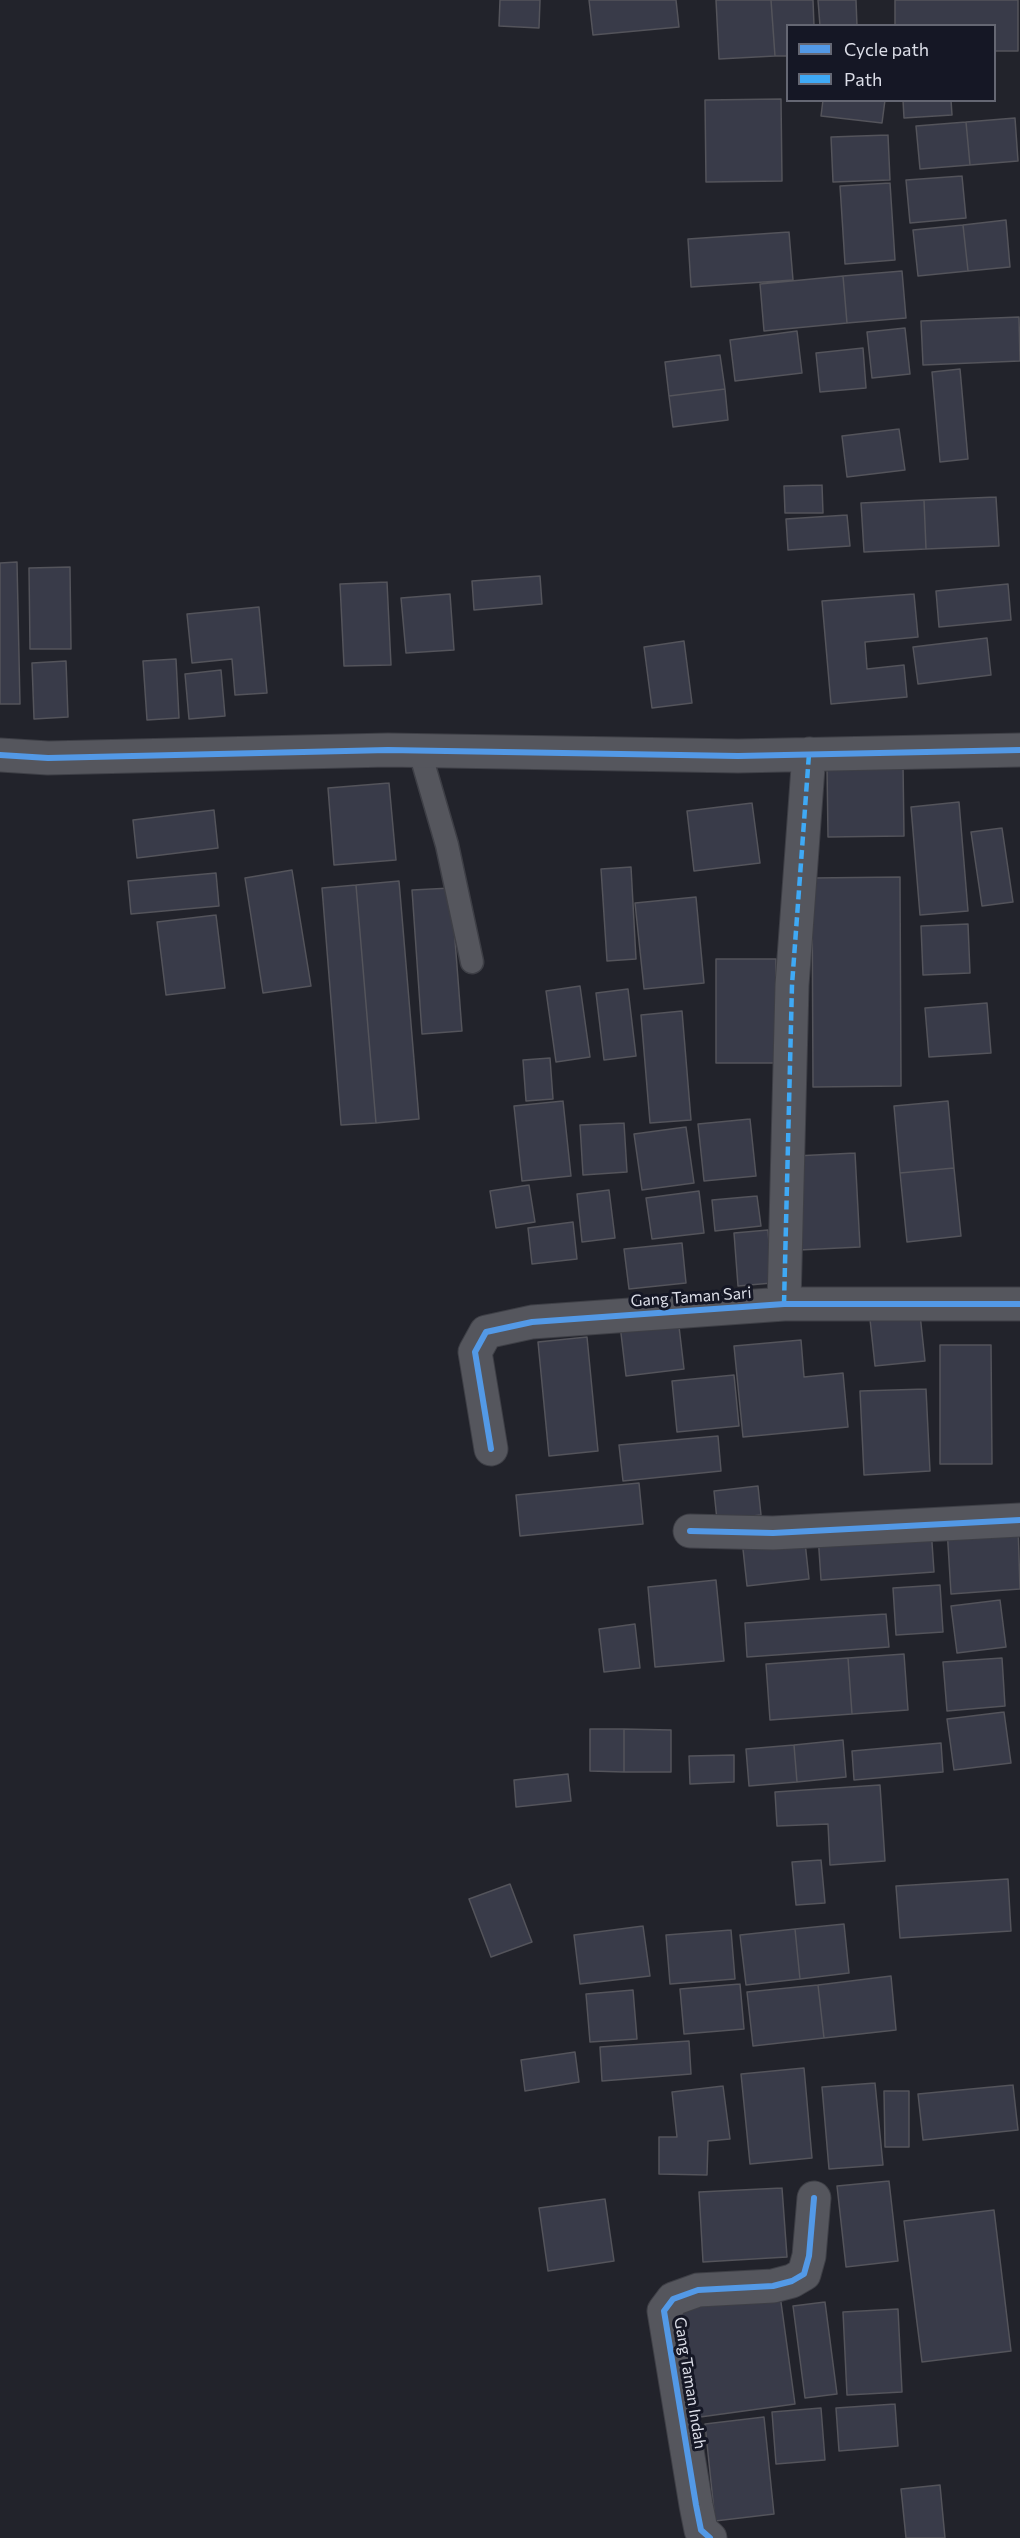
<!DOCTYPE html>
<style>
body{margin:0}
#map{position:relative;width:1020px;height:2538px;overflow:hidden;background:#22232b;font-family:Commissioner,sans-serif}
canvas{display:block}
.legend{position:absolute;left:786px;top:24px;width:210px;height:78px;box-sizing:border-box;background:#151725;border:2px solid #656773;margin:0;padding:8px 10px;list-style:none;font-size:18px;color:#dcdee8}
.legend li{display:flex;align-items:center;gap:12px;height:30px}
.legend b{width:30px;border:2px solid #656773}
</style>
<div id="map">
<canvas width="1020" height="2538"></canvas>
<ul class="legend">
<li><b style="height:8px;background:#5399e6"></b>Cycle path</li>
<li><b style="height:8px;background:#3fa9f5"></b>Path</li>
</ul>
</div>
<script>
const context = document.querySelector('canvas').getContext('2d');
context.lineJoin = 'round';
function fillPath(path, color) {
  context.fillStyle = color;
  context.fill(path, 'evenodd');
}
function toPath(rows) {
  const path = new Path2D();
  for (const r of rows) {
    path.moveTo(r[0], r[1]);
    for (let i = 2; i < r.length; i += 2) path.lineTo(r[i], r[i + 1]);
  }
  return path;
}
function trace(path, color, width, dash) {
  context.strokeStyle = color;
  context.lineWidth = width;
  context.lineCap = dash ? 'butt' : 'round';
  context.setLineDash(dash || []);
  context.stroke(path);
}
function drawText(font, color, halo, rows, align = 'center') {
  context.font = font + ' Commissioner,sans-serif';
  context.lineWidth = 6;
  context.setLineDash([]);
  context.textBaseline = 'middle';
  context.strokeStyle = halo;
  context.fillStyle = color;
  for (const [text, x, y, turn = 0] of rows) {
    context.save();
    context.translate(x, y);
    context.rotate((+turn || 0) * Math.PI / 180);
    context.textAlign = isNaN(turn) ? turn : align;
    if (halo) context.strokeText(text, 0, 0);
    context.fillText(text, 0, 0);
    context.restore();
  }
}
const building = toPath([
 [500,0,540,0,539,28,499,26,500,0],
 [589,0,676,0,679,27,593,35,589,0],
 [716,0,771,0,775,56,719,59,716,0],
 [771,0,813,0,814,26,788,26,788,56,775,56,771,0],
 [818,0,856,0,857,26,820,26,818,0],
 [895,0,1018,0,1018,51,994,51,994,26,895,26,895,0],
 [781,99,782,181,706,182,705,100,781,99],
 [823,100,885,100,882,123,821,116,823,100],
 [903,100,951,100,952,115,904,118,903,100],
 [1015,118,1018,161,970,165,966,122,1015,118],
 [966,122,970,165,920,169,916,126,966,122],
 [888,135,890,180,833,182,831,137,888,135],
 [962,176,966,218,910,223,906,180,962,176],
 [890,183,895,260,845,264,840,186,890,183],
 [1006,220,1010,267,968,271,963,225,1006,220],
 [963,225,968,271,918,276,913,230,963,225],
 [789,232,793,280,691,287,688,239,789,232],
 [902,271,906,318,847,323,843,276,902,271],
 [843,276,847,323,764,331,760,284,843,276],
 [1019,317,1020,361,923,365,921,321,1019,317],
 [905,328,910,374,872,378,867,332,905,328],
 [797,331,802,373,735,381,730,340,797,331],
 [863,348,866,388,820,392,816,353,863,348],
 [720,355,725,389,669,396,665,362,720,355],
 [960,369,968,459,940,462,932,372,960,369],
 [725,389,728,420,673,427,669,396,725,389],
 [899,429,905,470,847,477,842,436,899,429],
 [822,485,823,513,785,513,784,486,822,485],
 [996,497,999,546,926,549,924,500,996,497],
 [924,500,926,549,864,552,861,503,924,500],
 [847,515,850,546,788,550,786,519,847,515],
 [17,562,20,704,0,704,0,563,17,562],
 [70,567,71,649,30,649,29,568,70,567],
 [540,576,542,604,474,610,472,581,540,576],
 [387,582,391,665,344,666,340,584,387,582],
 [1008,584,1011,620,939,627,936,591,1008,584],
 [450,594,454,650,406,653,401,598,450,594],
 [914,594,918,637,865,642,867,669,904,665,907,697,831,704,822,601,914,594],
 [259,607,267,693,235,695,232,659,192,663,187,614,259,607],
 [987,638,991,675,918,684,913,647,987,638],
 [684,641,692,703,652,708,644,647,684,641],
 [176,659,179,718,147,720,143,661,176,659],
 [66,661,68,717,34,719,32,663,66,661],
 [221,670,225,716,189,719,185,674,221,670],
 [903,764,904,836,828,837,827,766,903,764],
 [389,783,396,860,334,865,328,788,389,783],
 [959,802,968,911,920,915,911,807,959,802],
 [752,803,760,863,694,871,687,811,752,803],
 [214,810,218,848,137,858,133,820,214,810],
 [1002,828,1013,902,982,906,971,832,1002,828],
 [631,867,636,959,607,961,601,869,631,867],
 [292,870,311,986,263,993,245,878,292,870],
 [216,873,219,906,131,914,128,881,216,873],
 [900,877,901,1086,813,1087,812,878,900,877],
 [399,881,419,1119,376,1123,356,885,399,881],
 [356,885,376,1123,341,1125,322,888,356,885],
 [451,888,462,1031,422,1034,412,890,451,888],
 [696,897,704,983,644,989,635,903,696,897],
 [216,915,225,988,166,995,157,922,216,915],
 [968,924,970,973,923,975,921,926,968,924],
 [716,959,776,959,775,1063,716,1063,716,959],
 [580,986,590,1057,556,1062,546,991,580,986],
 [628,989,636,1056,604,1060,596,993,628,989],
 [987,1003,991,1053,929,1057,925,1008,987,1003],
 [682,1011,691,1120,650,1123,641,1015,682,1011],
 [550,1058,553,1099,526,1101,523,1060,550,1058],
 [563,1101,571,1176,522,1181,514,1106,563,1101],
 [948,1101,954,1168,900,1173,894,1106,948,1101],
 [750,1119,756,1176,704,1181,698,1124,750,1119],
 [624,1123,627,1172,583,1175,580,1125,624,1123],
 [686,1127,694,1183,642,1190,634,1134,686,1127],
 [855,1153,860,1247,799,1250,795,1156,855,1153],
 [954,1168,961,1236,907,1242,900,1173,954,1168],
 [529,1185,535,1222,496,1228,490,1191,529,1185],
 [609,1190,615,1238,582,1242,577,1194,609,1190],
 [699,1191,704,1233,652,1239,646,1198,699,1191],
 [757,1196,761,1226,715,1231,712,1200,757,1196],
 [573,1222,577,1259,532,1264,528,1228,573,1222],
 [768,1230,772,1283,738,1286,734,1233,768,1230],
 [682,1243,686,1283,629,1289,624,1249,682,1243],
 [919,1305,925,1361,875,1366,869,1310,919,1305],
 [678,1318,684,1369,626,1376,620,1325,678,1318],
 [587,1337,598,1451,549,1456,538,1342,587,1337],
 [801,1340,804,1377,843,1373,848,1427,743,1437,734,1346,801,1340],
 [940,1345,991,1345,992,1464,940,1464,940,1345],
 [734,1375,739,1426,677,1432,672,1381,734,1375],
 [926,1389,930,1471,864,1475,860,1391,926,1389],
 [718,1436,721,1471,623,1481,619,1445,718,1436],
 [639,1483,643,1524,520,1536,516,1495,639,1483],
 [758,1486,761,1515,717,1520,714,1491,758,1486],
 [1018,1524,1020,1589,951,1594,947,1528,1018,1524],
 [931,1528,934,1572,821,1580,818,1535,931,1528],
 [804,1533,809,1579,747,1586,742,1540,804,1533],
 [716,1580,724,1661,655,1667,648,1587,716,1580],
 [940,1585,943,1632,896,1635,893,1588,940,1585],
 [1000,1600,1006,1647,957,1653,951,1606,1000,1600],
 [886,1614,889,1647,747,1657,745,1623,886,1614],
 [635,1624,640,1668,604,1672,599,1629,635,1624],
 [904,1654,908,1710,852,1714,848,1658,904,1654],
 [848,1658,852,1714,770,1720,766,1664,848,1658],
 [1002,1658,1005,1706,947,1711,943,1662,1002,1658],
 [1004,1712,1011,1763,954,1770,947,1719,1004,1712],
 [590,1729,624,1729,624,1772,590,1771,590,1729],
 [624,1729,671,1730,671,1772,624,1772,624,1729],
 [843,1740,846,1777,797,1782,794,1745,843,1740],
 [941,1743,943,1772,854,1780,852,1751,941,1743],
 [794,1745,797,1782,749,1786,746,1749,794,1745],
 [734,1755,734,1782,690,1784,689,1756,734,1755],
 [568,1774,571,1801,516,1807,514,1780,568,1774],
 [880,1785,885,1861,830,1865,828,1824,777,1826,775,1792,880,1785],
 [821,1860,825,1903,796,1905,792,1862,821,1860],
 [1008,1879,1011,1931,900,1938,896,1886,1008,1879],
 [510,1884,532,1942,491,1957,469,1899,510,1884],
 [844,1924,849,1973,800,1979,795,1929,844,1924],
 [643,1926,650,1976,580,1984,574,1935,643,1926],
 [795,1929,800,1979,746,1985,740,1935,795,1929],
 [731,1930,735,1979,670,1984,666,1935,731,1930],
 [891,1976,896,2030,824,2038,818,1985,891,1976],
 [740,1984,744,2029,684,2034,680,1989,740,1984],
 [818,1985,824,2038,753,2046,747,1992,818,1985],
 [633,1990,637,2039,590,2042,586,1994,633,1990],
 [689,2041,691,2074,602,2081,600,2047,689,2041],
 [575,2052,579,2082,525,2091,521,2060,575,2052],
 [804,2068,812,2158,750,2164,741,2074,804,2068],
 [875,2083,883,2165,829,2169,822,2087,875,2083],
 [1013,2085,1018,2130,923,2140,918,2094,1013,2085],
 [723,2086,730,2139,708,2141,707,2175,659,2174,659,2137,677,2137,672,2092,723,2086],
 [884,2091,909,2091,909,2147,885,2147,884,2091],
 [889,2181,898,2261,846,2267,837,2186,889,2181],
 [782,2188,787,2257,703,2262,699,2192,782,2188],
 [605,2199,614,2261,548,2271,539,2208,605,2199],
 [994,2210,1011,2351,922,2362,904,2221,994,2210],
 [780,2295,795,2404,693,2418,678,2309,780,2295],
 [825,2302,837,2394,805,2398,793,2306,825,2302],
 [898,2309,902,2392,847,2395,843,2312,898,2309],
 [895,2404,898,2446,839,2451,836,2408,895,2404],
 [821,2408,825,2460,776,2464,772,2412,821,2408],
 [764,2417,774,2514,715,2521,705,2424,764,2417],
 [940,2485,945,2538,906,2538,901,2489,940,2485]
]);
fillPath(building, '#393b49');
trace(building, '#54545b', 1.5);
const lane = toPath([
 [420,752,447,845,472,962]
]);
const street = toPath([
 [0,755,48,758,388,750,738,756,1020,750],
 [784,1304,792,985,809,754],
 [491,1449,475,1352,486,1332,532,1322,784,1304,1020,1304],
 [690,1531,773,1533,1020,1520],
 [710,2538,701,2530,696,2505,664,2311,673,2299,698,2290,773,2286,792,2281,804,2274,809,2256,814,2198]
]);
trace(lane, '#3e3f46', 25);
trace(street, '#3e3f46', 35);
trace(lane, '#55565d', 22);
trace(street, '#55565d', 33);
trace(toPath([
 [784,1304,792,985,809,754]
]), '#3fa9f5', 4.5, [9, 4.5]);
trace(toPath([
 [0,755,48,758,388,750,738,756,1020,750],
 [491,1449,475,1352,486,1332,532,1322,784,1304,1020,1304],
 [690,1531,773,1533,1020,1520],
 [710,2538,701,2530,696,2505,664,2311,673,2299,698,2290,773,2286,792,2281,804,2274,809,2256,814,2198]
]), '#5399e6', 6);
drawText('16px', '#dcdee8', '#151725', [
 ["Gang Taman Sari",691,1297,-4],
 ["Gang Taman Indah",690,2383,81]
]);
</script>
